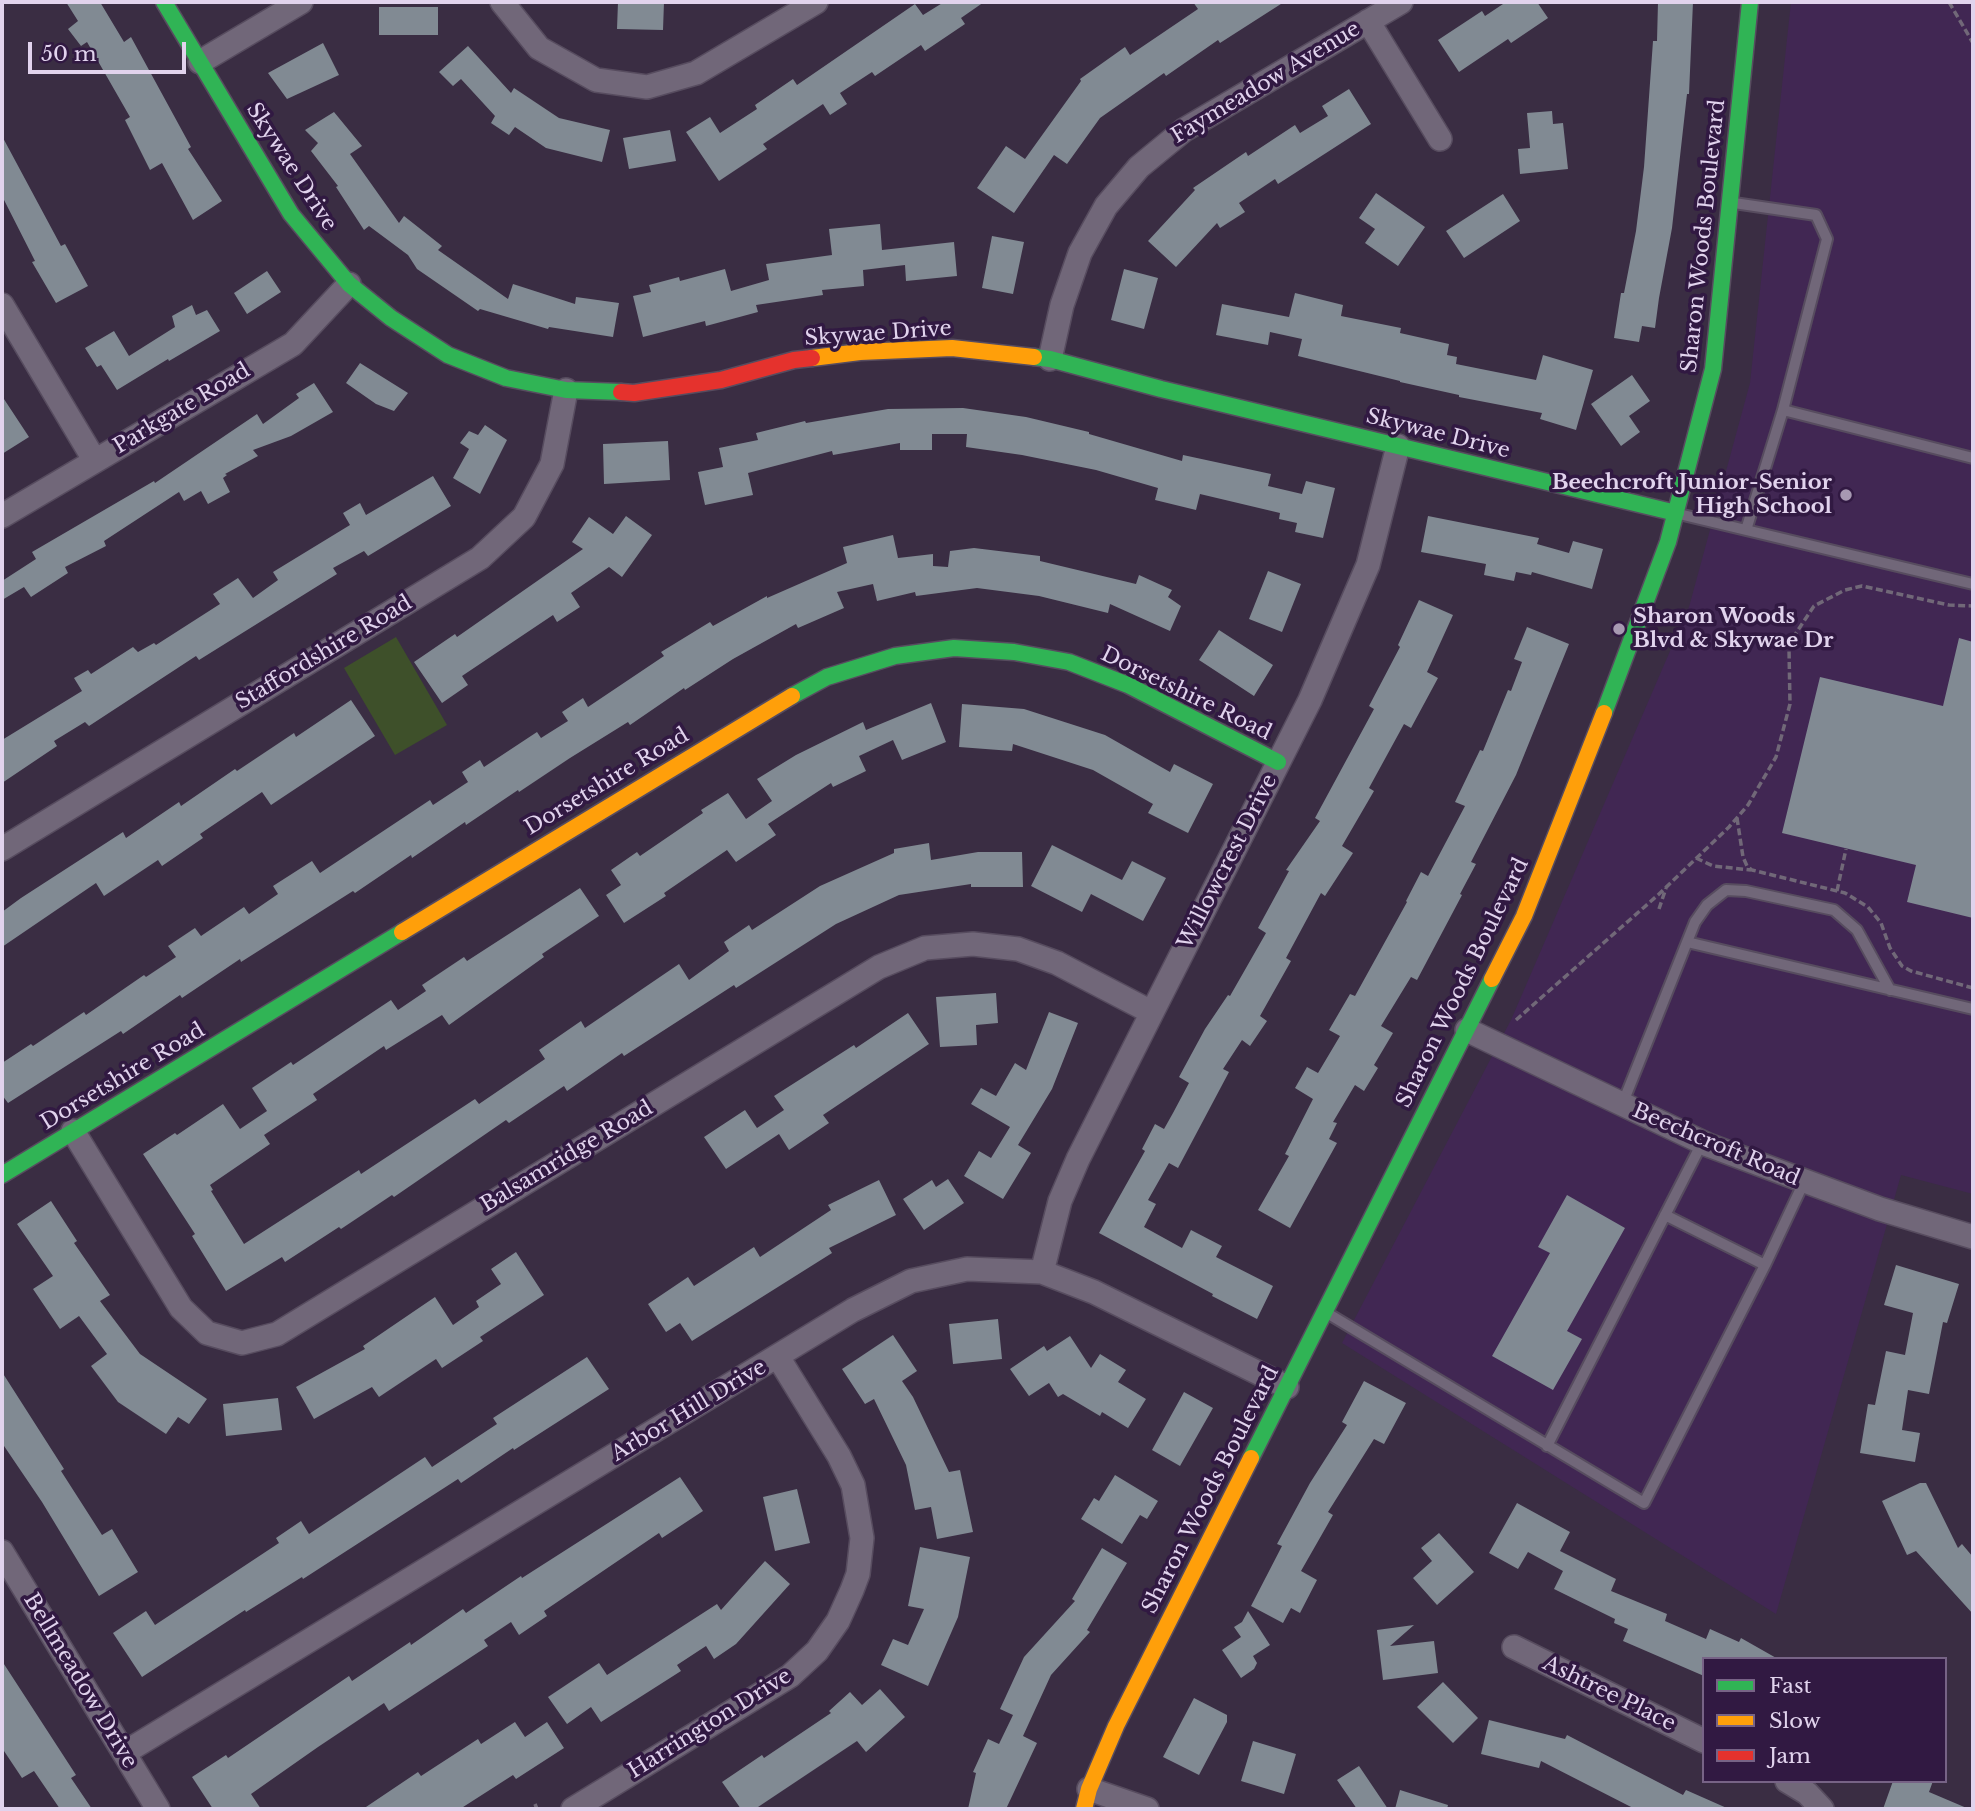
<!DOCTYPE html>
<style>
body{margin:0}
#map{position:relative;width:1975px;height:1811px;overflow:hidden;background:#3a2d43;font-family:"Libre Baskerville",serif}
canvas{display:block}
.frame{position:absolute;inset:0;border:4px solid #e1d3ed;pointer-events:none}
.legend{position:absolute;left:1702px;top:1657px;width:245px;height:126px;box-sizing:border-box;background:#311942;border:2px solid #776386;margin:0;padding:9px 12px;list-style:none;font-size:21px;color:#e1d3ed}
.legend li{display:flex;align-items:center;gap:14px;height:35px}
.legend b{width:35px;border:2px solid #776386}
.scale{position:absolute;left:28px;top:42px;width:158px;height:32px;box-sizing:border-box;border:4px solid #e1d3ed;border-top:0;padding-left:9px;font-size:21px;line-height:24px;white-space:nowrap;color:#e1d3ed;-webkit-text-stroke:5px #311942;paint-order:stroke}
</style>
<div id="map">
<canvas width="1975" height="1811"></canvas>
<div class="frame"></div>
<ul class="legend">
<li><b style="height:9px;background:#30b455"></b>Fast</li>
<li><b style="height:9px;background:#ff9f0a"></b>Slow</li>
<li><b style="height:9px;background:#e5322d"></b>Jam</li>
</ul>
<div class="scale">50 m</div>
</div>
<script>
const context = document.querySelector('canvas').getContext('2d');
context.lineJoin = 'round';
function fillPath(path, color) {
  context.fillStyle = color;
  context.fill(path, 'evenodd');
}
function toPath(rows) {
  const path = new Path2D();
  for (const r of rows) {
    path.moveTo(r[0], r[1]);
    for (let i = 2; i < r.length; i += 2) path.lineTo(r[i], r[i + 1]);
  }
  return path;
}
function trace(path, color, width, dash) {
  context.strokeStyle = color;
  context.lineWidth = width;
  context.lineCap = dash ? 'butt' : 'round';
  context.setLineDash(dash || []);
  context.stroke(path);
}
function drawText(font, color, halo, rows, align = 'center') {
  context.font = font + ' "Libre Baskerville",serif';
  context.lineWidth = 7;
  context.setLineDash([]);
  context.textBaseline = 'middle';
  context.strokeStyle = halo;
  context.fillStyle = color;
  for (const [text, x, y, turn = 0] of rows) {
    context.save();
    context.translate(x, y);
    context.rotate((+turn || 0) * Math.PI / 180);
    context.textAlign = isNaN(turn) ? turn : align;
    if (halo) context.strokeText(text, 0, 0);
    context.fillText(text, 0, 0);
    context.restore();
  }
}
fillPath(toPath([
 [1791,2,1973,2,1973,1194,1901,1175,1776,1614,1342,1343,1511,1020,1689,607,1750,383]
]), '#412753');
fillPath(toPath([
 [396,637,447,725,395,755,344,668]
]), '#3e502a');
fillPath(toPath([
 [66,2,100,2,124,42,131,37,191,147,188,149,222,201,193,220,162,163,150,170,125,120,130,117,87,42,81,46,68,29,78,21],
 [618,2,664,2,663,30,617,29],
 [944,2,984,2,961,18,965,24,925,51,921,45,875,76,872,72,840,93,847,104,830,115,823,104,763,144,767,149,719,181,686,132,710,117,720,133,757,109,755,105,793,79,797,85,915,4,923,15],
 [1193,2,1284,2,1220,43,1218,40,1166,76,1164,73,1100,118,1067,164,1054,155,1014,213,977,188,1006,146,1025,159,1081,81,1080,79,1125,47,1130,55,1198,9],
 [1506,2,1537,2,1548,18,1511,43,1508,39,1459,72,1438,40,1482,11,1485,16],
 [1658,2,1693,2,1689,94,1687,94,1672,228,1659,298,1655,328,1642,326,1639,342,1614,338,1621,293,1624,293,1636,231,1644,167,1653,41,1657,41],
 [379,7,438,7,438,35,379,35],
 [323,43,339,75,287,99,268,73],
 [468,46,511,93,514,88,559,118,610,130,602,162,546,148,515,127,509,135,491,123,495,116,461,79,453,86,439,72],
 [1349,89,1371,124,1278,184,1275,179,1239,203,1245,212,1220,228,1217,223,1176,267,1148,241,1195,190,1193,188,1246,152,1248,156,1295,125,1300,133,1328,116,1322,106],
 [1552,111,1553,124,1563,123,1568,169,1520,174,1518,149,1530,148,1527,113],
 [334,112,362,146,350,154,399,223,404,216,442,246,438,250,508,299,513,284,575,304,576,297,619,303,613,337,549,327,548,329,480,309,478,311,417,269,408,255,369,226,364,230,336,187,338,186,311,151,318,143,305,130],
 [670,130,676,161,629,169,623,138],
 [2,136,61,246,65,244,88,286,56,303,32,262,35,261,2,196],
 [1376,193,1425,227,1398,266,1365,243,1375,229,1359,218],
 [1503,194,1520,221,1464,258,1446,231],
 [880,224,882,250,954,242,957,276,906,281,905,265,863,270,864,286,822,290,823,295,756,305,758,312,706,326,705,321,643,337,633,296,651,292,649,285,679,277,680,281,725,269,731,291,769,280,766,264,832,255,829,229],
 [992,236,1024,242,1013,294,982,288],
 [1124,269,1158,278,1144,329,1111,320],
 [267,271,281,292,247,314,234,293],
 [1295,293,1343,305,1341,316,1401,328,1400,333,1449,344,1447,355,1457,357,1456,364,1536,380,1543,355,1593,370,1576,430,1540,419,1542,413,1459,397,1459,395,1400,382,1400,381,1298,356,1302,339,1270,332,1268,345,1216,335,1222,304,1289,317],
 [192,305,196,315,207,310,220,331,169,361,168,359,117,390,101,365,97,367,85,348,114,331,129,356,175,327,172,316],
 [360,363,408,393,394,411,376,404,346,383],
 [1632,375,1650,401,1629,416,1640,432,1621,446,1591,404],
 [314,383,333,412,291,436,253,450,258,456,225,474,227,475,223,478,230,492,208,504,201,491,184,501,179,492,104,541,106,546,65,567,68,573,31,597,24,587,2,600,2,581,36,559,32,552,154,481,155,483,257,414,263,424,299,398,296,394],
 [2,396,29,437,2,454],
 [963,408,1026,417,1089,432,1089,434,1182,461,1183,455,1271,474,1268,486,1302,494,1306,481,1335,488,1323,538,1295,532,1297,523,1279,519,1280,513,1200,494,1196,510,1155,500,1158,488,1096,470,1022,455,966,447,967,434,932,434,932,450,900,450,900,443,833,455,832,451,748,473,753,495,705,505,698,472,723,467,719,448,758,440,756,433,805,421,806,423,888,409],
 [485,425,507,440,480,494,453,478,469,449,460,443,469,431,478,435],
 [668,441,670,480,604,484,603,444],
 [433,476,451,506,368,556,364,551,333,568,337,574,199,660,196,656,89,726,85,722,54,741,57,746,2,783,2,740,82,691,74,678,88,670,91,674,133,647,138,652,154,643,156,645,220,604,213,594,238,578,253,598,278,580,273,572,350,525,343,513,360,503,366,515],
 [626,516,652,535,622,577,609,567,571,593,580,607,557,622,553,615,462,676,468,685,442,703,414,662,455,634,457,637,583,549,572,542,589,517,613,534],
 [1428,516,1539,538,1537,544,1569,553,1573,541,1603,549,1592,589,1532,572,1531,575,1516,572,1514,581,1484,575,1486,564,1421,552],
 [893,535,898,558,933,554,933,566,948,567,950,551,974,548,1040,556,1040,561,1136,584,1139,575,1172,590,1168,597,1181,606,1170,631,1110,604,1108,613,1039,596,977,588,916,596,915,592,877,601,873,584,837,592,844,608,798,628,796,624,733,659,685,690,684,688,630,725,628,722,570,758,519,792,518,790,466,825,465,822,412,858,411,855,355,893,353,891,241,962,240,959,182,998,180,995,123,1034,121,1031,8,1103,2,1095,2,1063,31,1044,33,1046,84,1012,86,1015,144,975,146,977,176,957,168,946,195,928,201,936,244,907,249,914,278,894,273,886,312,861,320,873,430,800,433,805,468,782,462,772,480,760,484,767,537,732,541,738,568,721,562,712,583,698,588,707,664,656,661,652,710,622,713,626,767,596,767,598,847,563,843,547],
 [1268,571,1301,584,1282,632,1249,619],
 [1419,600,1453,615,1427,672,1438,678,1411,728,1404,724,1369,788,1374,791,1342,846,1353,853,1325,896,1321,893,1286,958,1291,961,1260,1016,1267,1021,1250,1046,1242,1040,1223,1069,1229,1072,1178,1168,1169,1163,1148,1200,1156,1204,1144,1227,1182,1248,1191,1230,1222,1246,1216,1257,1273,1286,1257,1319,1212,1296,1213,1294,1099,1233,1145,1151,1142,1149,1155,1124,1164,1129,1173,1113,1189,1083,1179,1077,1205,1029,1228,995,1230,996,1266,933,1258,928,1289,871,1286,870,1320,821,1315,818,1374,709,1369,706,1400,647,1398,645],
 [1527,627,1569,644,1516,775,1471,862,1476,864,1460,894,1462,895,1417,980,1411,977,1381,1026,1393,1033,1374,1065,1378,1068,1364,1091,1355,1085,1333,1122,1337,1123,1329,1139,1337,1143,1290,1228,1258,1210,1289,1156,1285,1154,1313,1099,1295,1088,1307,1067,1318,1073,1340,1036,1329,1030,1350,994,1355,996,1407,902,1406,901,1421,872,1428,876,1465,806,1455,802,1480,750,1483,751,1508,690,1511,691,1522,662,1514,659],
 [1219,630,1273,665,1254,696,1199,660],
 [1959,638,1973,642,1973,918,1907,902,1916,865,1782,833,1820,677,1943,706],
 [351,700,375,736,271,805,262,792,200,834,203,838,162,866,158,860,104,896,96,883,2,947,2,912,21,898,123,832,126,838,179,802,181,806,235,769,237,771,294,733,296,737],
 [931,703,946,742,902,760,893,740,859,756,866,771,833,787,831,783,768,824,776,835,736,862,727,850,664,893,666,896,624,923,606,895,621,885,611,870,637,852,640,856,703,813,701,810,728,793,746,819,772,801,757,779,796,755,863,722,866,730],
 [962,704,1024,709,1105,735,1170,772,1174,764,1213,784,1188,833,1148,813,1153,804,1093,770,1013,744,1012,751,959,747],
 [929,843,931,860,978,852,1022,852,1023,887,971,887,971,884,899,895,836,924,736,988,734,985,624,1056,622,1053,567,1091,564,1086,509,1123,506,1120,394,1197,392,1195,341,1229,339,1227,285,1262,282,1257,226,1291,192,1236,195,1234,143,1154,175,1133,177,1135,223,1104,240,1129,267,1111,252,1088,291,1062,293,1065,391,1000,398,1010,426,991,422,985,464,957,467,961,580,888,599,916,542,954,544,957,449,1025,442,1015,386,1050,384,1046,313,1094,317,1100,264,1135,270,1144,210,1185,213,1190,211,1191,244,1244,359,1170,361,1174,475,1099,479,1104,545,1059,539,1050,581,1021,585,1028,679,964,689,980,729,951,724,942,749,925,752,930,820,886,894,853,894,849],
 [1052,845,1122,880,1132,861,1166,878,1143,921,1091,894,1082,912,1031,886],
 [996,993,998,1023,976,1025,977,1045,940,1047,936,997],
 [1049,1012,1078,1023,1052,1089,1018,1145,1031,1153,1003,1199,964,1176,979,1151,991,1158,1010,1127,971,1104,981,1088,996,1096,1015,1063,1026,1070],
 [908,1013,929,1044,823,1115,829,1123,789,1150,779,1134,726,1169,704,1137,745,1110,757,1128,784,1110,774,1096,854,1045,856,1048],
 [948,1179,964,1203,924,1230,903,1199,932,1180,936,1187],
 [879,1180,896,1215,829,1248,832,1253,692,1341,680,1323,666,1332,648,1304,688,1277,694,1286,754,1247,760,1257,831,1210,828,1205],
 [1567,1195,1625,1228,1567,1331,1582,1339,1553,1390,1492,1356,1550,1253,1538,1247],
 [51,1201,77,1241,74,1243,110,1295,100,1301,140,1354,207,1399,189,1424,178,1417,166,1434,118,1402,91,1366,107,1354,79,1316,60,1329,33,1289,53,1276,17,1224],
 [516,1252,544,1295,480,1337,483,1341,442,1368,436,1359,379,1397,372,1387,314,1419,296,1387,365,1349,363,1346,435,1297,453,1325,479,1307,476,1301,501,1284,491,1269],
 [1896,1265,1959,1284,1947,1323,1943,1322,1929,1394,1908,1390,1902,1430,1920,1433,1915,1462,1860,1453,1868,1404,1875,1405,1886,1351,1905,1355,1913,1313,1884,1305],
 [998,1319,1002,1359,953,1364,949,1324],
 [893,1335,917,1371,902,1381,913,1397,949,1472,960,1470,973,1532,937,1539,931,1507,915,1510,906,1465,874,1399,865,1404,842,1369],
 [1070,1336,1091,1368,1100,1354,1126,1370,1118,1382,1146,1399,1128,1428,1102,1412,1100,1416,1063,1394,1058,1397,1049,1383,1029,1396,1010,1369,1044,1346,1047,1351],
 [587,1357,609,1389,514,1450,513,1448,461,1483,458,1479,303,1579,302,1577,246,1612,245,1610,142,1677,113,1633,146,1611,155,1625,279,1543,276,1538,301,1521,309,1534,425,1457,432,1467,497,1424,493,1418],
 [2,1372,64,1469,61,1471,102,1535,112,1529,138,1572,99,1596,42,1502,2,1443],
 [1364,1381,1406,1403,1384,1444,1374,1439,1328,1512,1333,1515,1301,1571,1317,1580,1300,1613,1291,1608,1283,1623,1251,1606,1282,1546,1277,1544,1310,1483,1347,1425,1342,1422],
 [1184,1392,1213,1408,1180,1466,1152,1450],
 [278,1398,282,1430,226,1436,223,1404],
 [1115,1475,1158,1501,1147,1519,1140,1515,1122,1544,1081,1519,1094,1498,1099,1501],
 [680,1477,703,1511,662,1538,659,1533,544,1611,547,1616,519,1635,511,1622,484,1640,488,1646,389,1711,384,1703,318,1747,251,1794,261,1809,213,1809,192,1777,226,1755,228,1758,349,1676,352,1681,410,1642,411,1645,463,1609,466,1613,521,1576,522,1578],
 [1920,1483,1926,1483,1958,1548,1962,1544,1973,1557,1973,1614,1916,1551,1907,1555,1882,1501],
 [797,1489,810,1543,775,1551,763,1497],
 [1517,1503,1570,1532,1560,1551,1616,1579,1611,1591,1667,1614,1665,1621,1706,1639,1710,1629,1739,1642,1741,1638,1778,1659,1704,1659,1704,1676,1623,1641,1628,1629,1614,1623,1615,1619,1554,1589,1563,1571,1528,1552,1518,1569,1489,1553],
 [1439,1533,1474,1572,1437,1605,1413,1578,1432,1561,1421,1548],
 [920,1547,970,1557,958,1617,928,1686,881,1665,893,1639,908,1645,924,1609,908,1606],
 [1102,1548,1127,1563,1087,1630,1090,1632,1051,1675,1023,1736,1037,1743,1006,1809,968,1809,976,1773,973,1772,988,1739,999,1744,1013,1715,1000,1709,1024,1657,1075,1601,1072,1599],
 [765,1561,790,1584,736,1644,714,1659,706,1646,677,1665,681,1671,601,1722,591,1707,567,1724,548,1697,599,1663,607,1675,717,1604,721,1610],
 [1248,1611,1270,1645,1253,1656,1257,1663,1254,1669,1241,1678,1222,1650,1241,1637,1234,1627,1242,1622],
 [1414,1625,1390,1646,1434,1641,1438,1673,1383,1680,1377,1630],
 [2,1661,76,1775,71,1778,92,1809,60,1809,34,1771,22,1778,2,1748],
 [1443,1682,1478,1718,1453,1743,1417,1707],
 [880,1689,905,1717,866,1752,857,1741,755,1809,741,1809,722,1782,762,1755,764,1758,831,1713,829,1711,850,1692,862,1705],
 [1194,1698,1227,1715,1227,1722,1199,1775,1163,1757],
 [1489,1720,1565,1739,1567,1735,1683,1795,1686,1790,1729,1809,1635,1809,1541,1761,1539,1768,1481,1754],
 [515,1722,525,1737,547,1722,564,1748,516,1779,513,1775,460,1809,363,1809,418,1772,421,1776,478,1739,481,1744],
 [1253,1741,1296,1754,1284,1794,1241,1781],
 [1359,1766,1388,1809,1357,1809,1337,1780],
 [1893,1781,1933,1781,1929,1792,1969,1809,1883,1809],
 [1400,1790,1448,1805,1447,1809,1395,1809]
]), '#818a93');
const lane = toPath([
 [1734,203,1816,215,1827,239,1783,410,1746,530,1973,584],
 [1783,410,1973,458],
 [1679,514,1746,530],
 [1687,942,1973,1009],
 [1622,1105,1695,922,1707,905,1726,890,1746,891,1834,910,1857,930,1890,990],
 [1665,1215,1765,1265],
 [1327,1313,1644,1503,1765,1265,1804,1182],
 [1547,1446,1702,1143]
]);
const street = toPath([
 [502,2,539,48,596,80,647,87,696,73,816,2],
 [1368,21,1440,139],
 [200,62,301,2],
 [2,305,95,461],
 [1050,359,1062,305,1080,253,1106,206,1139,167,1184,130,1401,2],
 [2,516,293,344,349,284],
 [2,849,480,558,524,517,552,464,566,390],
 [1467,1030,1708,1145,1880,1209,1973,1237],
 [73,1131,181,1308,207,1333,242,1343,277,1334,879,967,925,948,973,944,1018,949,1057,963,1151,1012],
 [1042,1272,1060,1201,1078,1159,1310,700,1368,565,1398,446],
 [2,1552,158,1809],
 [1514,1647,1704,1741],
 [124,1753,853,1310,911,1281,967,1269,1042,1272,1094,1292,1287,1387],
 [1787,1781,1807,1793,1822,1809],
 [1089,1789,1147,1809],
 [573,1809,790,1676,817,1651,838,1621,852,1590,858,1574,862,1538,853,1485,839,1456,778,1357]
]);
const fast = toPath([
 [164,2,291,214,349,284,391,318,448,355,506,378,566,390,621,392],
 [1034,357,1050,359,1161,389,1676,513],
 [792,696,827,677,895,656,954,648,1014,652,1069,662,1128,685,1278,762],
 [1604,713,1668,542,1713,369,1750,2],
 [2,1175,402,932],
 [1251,1458,1492,979]
]);
const slow = toPath([
 [812,358,860,352,952,348,1034,357],
 [402,932,792,696],
 [1492,979,1524,916,1604,713],
 [1084,1809,1089,1789,1116,1726,1251,1458]
]);
const jam = toPath([
 [621,392,634,393,721,380,794,360,812,358]
]);
trace(lane, '#574c5f', 14);
trace(street, '#574c5f', 26);
trace(fast, '#574c5f', 19);
trace(slow, '#574c5f', 19);
trace(jam, '#574c5f', 19);
trace(toPath([
 [1949,2,1973,43],
 [1737,818,1743,857,1747,866,1752,870,1845,893,1868,907,1881,923,1890,948,1902,966,1911,971,1973,988],
 [1696,858,1713,866,1751,870],
 [1837,891,1846,849],
 [1659,909,1666,888],
 [1516,1020,1658,895,1729,827,1748,805,1776,757,1790,704,1789,649,1794,636,1814,606,1845,590,1862,586,1949,605,1973,606],
 [535,1804,537,1809]
]), '#716878', 3.5, [7, 3.5]);
trace(lane, '#716779', 10);
trace(street, '#716779', 23);
trace(fast, '#30b455', 16);
trace(slow, '#ff9f0a', 16);
trace(jam, '#e5322d', 16);
for (const [x, y, r, color] of [
 [1846,495,7,"#a799b2"],
 [1619,629,7,"#a799b2"]
]) {
  const dot = new Path2D();
  dot.arc(x, y, r, 0, 2 * Math.PI);
  context.fillStyle = color;
  context.fill(dot);
  trace(dot, '#311942', 2.5);
}
drawText('21px', '#e1d3ed', '#311942', [
 ["Faymeadow Avenue",1266,83,-31],
 ["Skywae Drive",291,167,57],
 ["Sharon Woods Boulevard",1704,236,-84],
 ["Skywae Drive",878,334,-4],
 ["Parkgate Road",182,409,-31],
 ["Skywae Drive",1438,434,14],
 ["Staffordshire Road",324,653,-31],
 ["Dorsetshire Road",1186,694,26],
 ["Dorsetshire Road",607,782,-31],
 ["Willowcrest Drive",1228,862,-63],
 ["Sharon Woods Boulevard",1463,983,-64],
 ["Dorsetshire Road",123,1077,-31],
 ["Beechcroft Road",1716,1145,23],
 ["Balsamridge Road",567,1157,-31],
 ["Arbor Hill Drive",689,1411,-31],
 ["Sharon Woods Boulevard",1211,1490,-63],
 ["Bellmeadow Drive",80,1681,59],
 ["Ashtree Place",1609,1694,26],
 ["Harrington Drive",710,1724,-32]
]);
drawText('bold 21px', '#e1d3ed', '#311942', [
 ["Beechcroft Junior-Senior",1832,483],
 ["High School",1832,507],
 ["Sharon Woods",1633,617,"left"],
 ["Blvd & Skywae Dr",1633,641,"left"]
], 'right');
</script>
